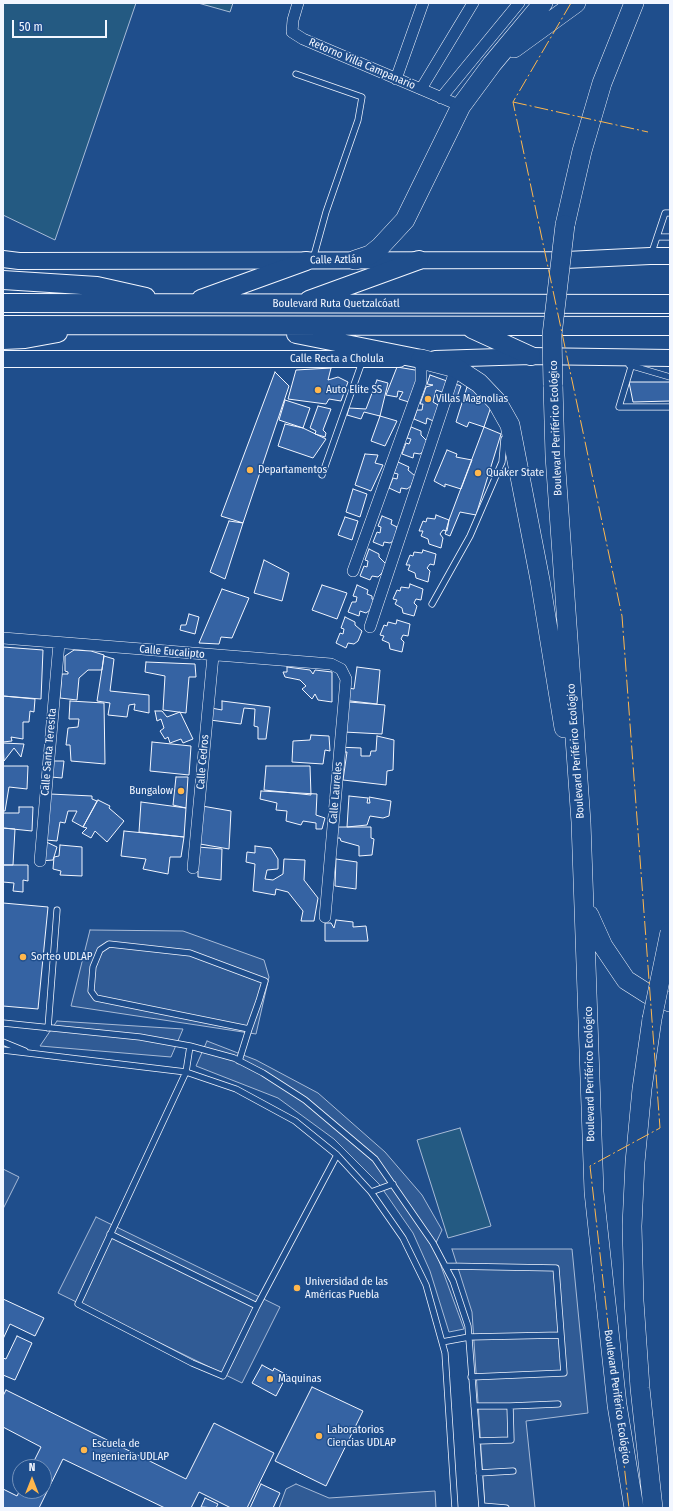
<!DOCTYPE html>
<meta charset="utf-8">
<style>
body{margin:0}
#map{position:relative;width:673px;height:1511px;overflow:hidden;background:#1f4e8c;font-family:"Fira Sans Condensed",sans-serif}
canvas{display:block}
.frame{position:absolute;inset:0;border:4px solid #f2f6ff;pointer-events:none}
.north{position:absolute;left:12px;top:1459px;width:40px;height:40px;box-sizing:border-box;background:#1f4e8c;border:1px solid #7391ba;border-radius:50%;rotate:0deg;font-size:11px;font-weight:700;line-height:16px;text-align:center;color:#f2f6ff}
.north::after{content:'';display:block;margin:auto;width:14px;height:18px;background:#ffb74d;clip-path:polygon(50% 0,100% 100%,50% 72%,0 100%)}
.scale{position:absolute;left:12px;top:20px;width:95px;height:18px;box-sizing:border-box;border:2px solid #f2f6ff;border-top:0;padding-left:5px;font-size:12px;line-height:14px;white-space:nowrap;color:#f2f6ff;-webkit-text-stroke:3px #1f4e8c;paint-order:stroke}
</style>
<div id="map">
<canvas width="673" height="1511"></canvas>
<div class="frame"></div>
<div class="north">N</div>
<div class="scale">50 m</div>
</div>
<script>
const context = document.querySelector('canvas').getContext('2d');
context.lineJoin = 'round';
function fillPath(path, color) {
  context.fillStyle = color;
  context.fill(path, 'evenodd');
}
function toPath(rows) {
  const path = new Path2D();
  for (const r of rows) {
    path.moveTo(r[0], r[1]);
    for (let i = 2; i < r.length; i += 2) path.lineTo(r[i], r[i + 1]);
  }
  return path;
}
function trace(path, color, width, dash) {
  context.strokeStyle = color;
  context.lineWidth = width;
  context.lineCap = dash ? 'butt' : 'round';
  context.setLineDash(dash || []);
  context.stroke(path);
}
function drawText(font, color, halo, rows, align = 'center') {
  context.font = font + ' "Fira Sans Condensed",sans-serif';
  context.lineWidth = 3;
  context.setLineDash([]);
  context.textBaseline = 'middle';
  context.strokeStyle = halo;
  context.fillStyle = color;
  for (const [text, x, y, turn = 0] of rows) {
    context.save();
    context.translate(x, y);
    context.rotate((+turn || 0) * Math.PI / 180);
    context.textAlign = isNaN(turn) ? turn : align;
    if (halo) context.strokeText(text, 0, 0);
    context.fillText(text, 0, 0);
    context.restore();
  }
}
const green = toPath([
 [3,3,136,3,55,240,3,215,3,3],
 [198,3,233,3,230,12,198,3],
 [460,1128,491,1226,448,1238,417,1140,460,1128]
]);
fillPath(green, '#245a82');
trace(green, '#a8bbd7', 1);
const parking = toPath([
 [90,930,183,931,264,960,269,977,256,1034,71,1006,90,930],
 [57,1021,183,1029,171,1057,40,1046,57,1021],
 [207,1041,256,1060,318,1093,385,1152,422,1195,442,1230,434,1247,464,1329,449,1332,430,1271,413,1233,379,1184,334,1139,278,1098,196,1066,207,1041],
 [3,1169,19,1177,3,1209,3,1169],
 [96,1217,280,1307,242,1383,58,1293,96,1217],
 [452,1249,572,1249,588,1413,526,1421,535,1508,485,1508,472,1312,452,1249],
 [296,1484,329,1498,435,1491,436,1508,279,1508,286,1489,296,1484]
]);
fillPath(parking, '#305b95');
trace(parking, '#a8bbd7', 1);
const building = toPath([
 [397,367,421,371,412,403,399,399,403,392,398,391,397,397,386,395,397,367],
 [331,368,328,380,338,377,348,382,341,401,329,399,326,404,288,399,296,370,331,368],
 [275,372,289,386,243,523,221,516,275,372],
 [430,375,461,386,457,397,436,390,433,402,438,405,438,408,435,418,433,421,427,418,426,424,414,419,417,410,422,410,423,404,420,404,426,387,433,385,427,384,430,375],
 [377,380,388,383,380,416,364,412,361,419,347,415,349,408,366,409,377,380],
 [629,382,670,382,670,401,633,402,629,382],
 [467,387,493,401,484,427,469,422,467,427,456,422,467,387],
 [285,400,310,408,303,428,279,420,285,400],
 [318,406,331,409,323,430,326,433,325,437,315,434,316,431,310,428,318,406],
 [380,416,397,421,385,446,371,441,380,416],
 [285,424,303,428,326,439,313,458,278,446,285,424],
 [411,427,421,431,421,435,428,442,424,451,420,454,414,453,413,458,402,454,406,443,409,444,411,439,407,438,411,427],
 [484,427,501,434,476,515,460,512,450,536,445,534,449,520,484,427],
 [447,450,457,454,456,457,472,460,461,489,445,484,445,487,434,481,447,450],
 [365,454,378,455,375,463,383,465,371,491,355,485,365,454],
 [398,462,409,467,408,470,415,476,411,486,407,489,401,488,400,493,389,488,393,478,397,479,398,474,394,473,398,462],
 [353,489,367,494,360,517,346,512,353,489],
 [436,515,449,520,447,531,443,530,440,534,443,538,441,548,429,544,428,539,421,536,423,531,419,531,423,521,426,522,427,518,435,519,436,515],
 [382,516,392,520,391,524,397,527,395,540,390,543,384,542,383,546,373,542,377,532,380,533,381,527,378,526,382,516],
 [345,517,358,521,352,540,338,535,345,517],
 [229,521,243,523,225,579,210,572,229,521],
 [369,549,379,554,379,557,386,564,382,573,378,577,372,576,370,580,360,576,364,566,367,567,368,561,365,560,369,549],
 [423,550,436,554,434,565,430,564,427,568,430,571,428,582,416,578,415,573,408,570,410,565,406,565,410,555,413,556,414,552,422,553,423,550],
 [264,560,289,573,282,601,254,593,264,560],
 [410,584,423,589,421,600,416,599,414,603,417,606,414,616,403,613,402,608,395,604,397,600,393,599,397,590,400,591,401,587,409,588,410,584],
 [322,585,347,593,337,619,312,610,322,585],
 [357,585,368,590,367,594,372,596,372,599,374,600,370,610,366,613,360,611,359,616,348,612,352,602,356,602,357,597,353,596,357,585],
 [222,589,249,598,232,638,221,637,219,644,199,643,222,589],
 [189,614,199,617,195,634,180,630,181,625,186,625,189,614],
 [345,617,355,622,355,625,362,631,358,641,354,644,348,643,346,648,336,643,340,633,343,634,344,629,341,628,345,617],
 [397,620,410,624,408,636,403,635,401,639,404,642,402,652,390,649,389,643,382,640,384,636,380,635,384,625,387,626,388,622,396,624,397,620],
 [3,647,43,650,41,699,3,696,3,647],
 [74,650,91,651,104,655,102,670,88,670,79,678,77,700,60,698,62,674,68,674,68,672,65,671,65,656,74,650],
 [104,656,114,659,110,691,149,695,149,713,134,710,135,704,129,705,127,717,108,715,110,703,97,701,104,656],
 [146,662,195,664,196,677,189,677,186,713,163,710,165,676,145,672,146,662],
 [287,667,310,670,313,674,315,670,332,672,332,702,318,700,315,694,312,699,302,689,306,686,300,680,285,677,283,672,287,672,287,667],
 [357,667,380,670,377,704,342,700,344,687,354,689,357,667],
 [3,696,35,699,34,712,30,711,29,722,23,722,23,739,11,737,12,741,3,742,3,696],
 [70,701,104,703,105,764,71,761,70,745,66,745,68,728,78,727,79,719,69,719,70,701],
 [222,701,270,707,266,739,258,739,258,727,254,726,255,709,244,708,241,724,210,720,211,708,222,710,222,701],
 [349,702,385,705,382,734,344,732,349,702],
 [155,711,162,711,167,717,180,712,193,739,183,743,181,739,170,743,168,737,165,739,160,731,164,728,161,719,157,721,155,711],
 [311,735,329,736,330,751,325,750,323,764,292,762,293,741,310,740,311,735],
 [377,736,394,740,393,770,387,771,386,785,343,780,347,752,337,752,337,747,361,748,361,756,370,756,371,751,376,751,377,736],
 [152,742,191,746,189,775,150,771,152,742],
 [3,743,24,744,21,757,14,748,4,761,3,743],
 [52,761,64,761,62,778,51,777,52,761],
 [3,766,28,766,27,789,9,787,5,811,3,811,3,766],
 [266,766,310,766,311,795,264,790,266,766],
 [176,777,188,777,186,808,173,805,176,777],
 [261,791,317,794,316,815,325,818,322,829,316,829,316,823,303,821,301,825,286,821,287,811,276,810,277,803,260,799,261,791],
 [50,794,92,796,92,799,97,801,83,827,72,821,77,811,68,811,65,823,60,822,57,841,46,840,50,794],
 [349,796,368,798,367,803,370,803,369,797,391,801,389,816,383,818,370,816,367,825,347,827,349,796],
 [98,800,110,806,109,808,124,821,107,842,95,831,91,838,82,833,87,828,83,827,98,800],
 [141,802,186,808,184,837,139,832,141,802],
 [202,806,231,811,229,849,200,844,202,806],
 [19,807,33,807,32,831,3,828,3,813,19,813,19,807],
 [335,827,371,827,371,838,374,839,372,855,359,856,359,846,341,841,340,838,335,838,335,827],
 [3,828,15,829,13,865,3,865,3,828],
 [124,831,184,837,181,857,170,857,168,874,143,869,146,859,121,856,124,831],
 [42,840,57,847,53,860,40,861,42,840],
 [60,845,82,847,82,876,60,875,61,871,53,869,54,857,59,856,60,845],
 [255,846,271,848,278,859,278,869,267,870,265,879,273,880,283,874,284,859,305,860,304,880,318,898,314,921,301,921,303,911,288,892,276,889,275,895,253,891,255,864,246,862,247,852,255,853,255,846],
 [198,847,222,849,221,880,198,877,198,871,195,872,198,847],
 [336,859,357,862,356,889,335,886,336,859],
 [3,865,28,865,28,881,23,880,23,892,13,891,14,883,3,882,3,865],
 [3,903,48,907,38,1009,3,1006,3,903],
 [336,920,353,922,353,927,366,926,368,941,325,941,325,923,331,923,334,928,336,920],
 [3,1299,44,1318,35,1336,10,1324,3,1339,3,1299],
 [17,1336,32,1343,15,1380,3,1375,3,1358,6,1359,17,1336],
 [262,1365,273,1371,274,1368,287,1375,276,1396,252,1383,262,1365],
 [312,1387,363,1411,326,1486,275,1461,312,1387],
 [6,1390,186,1479,214,1423,274,1453,247,1508,231,1508,199,1492,191,1508,165,1508,63,1459,39,1508,3,1508,3,1489,17,1496,20,1490,20,1491,44,1491,44,1467,31,1467,41,1447,3,1427,3,1396,6,1390],
 [261,1484,280,1493,273,1508,250,1508,261,1484],
 [205,1498,218,1504,216,1508,201,1507,205,1498]
]);
fillPath(building, '#3563a3');
trace(building, '#f2f6ff', 1);
const service = toPath([
 [296,74,362,97,358,120,326,212,313,259],
 [657,237,670,237],
 [651,255,665,213,670,213],
 [629,365,670,377],
 [631,367,619,407,670,407],
 [322,475,362,362],
 [432,604,470,536,502,462,504,439],
 [3,1023,140,1037,190,1046,234,1058,263,1073,305,1100,375,1159,433,1243,453,1281,468,1326,482,1508],
 [48,1028,57,910],
 [3,1042,25,1051],
 [190,1046,186,1072,78,1304,192,1363,223,1376,257,1306,337,1155],
 [3,1050,186,1072,236,1089,295,1121,337,1155,371,1192,403,1238,426,1285,445,1353,455,1508],
 [239,1061,249,1029,259,1001,265,981,190,953,109,944,100,950,93,967,91,991,96,998,249,1029],
 [371,1192,393,1184],
 [110,1234,257,1306],
 [445,1266,556,1268,564,1373,471,1377],
 [442,1342,469,1337,561,1335],
 [474,1406,510,1406,558,1404],
 [477,1441,511,1440,510,1406],
 [479,1473,513,1471],
 [482,1506,506,1508]
]);
const minor = toPath([
 [298,3,293,20,292,32,303,39,461,106],
 [396,79,423,3],
 [421,89,473,3],
 [441,98,519,3],
 [353,571,421,382,421,359],
 [370,627,456,368],
 [3,638,331,664,341,669,346,679,325,917],
 [40,861,59,643],
 [193,868,213,656]
]);
const secondary = toPath([
 [3,259,19,261,566,260,650,256,670,256],
 [3,359,399,359],
 [435,359,531,356,670,358]
]);
const primary = toPath([
 [3,280,97,286,146,297],
 [201,299,306,261],
 [309,300,419,260],
 [3,303,670,304],
 [3,325,670,326],
 [472,329,531,356],
 [296,334,421,359],
 [3,340,25,339,58,333]
]);
const trunk = toPath([
 [514,48,576,3],
 [565,225,582,151,602,83,634,3],
 [355,260,370,255,380,247,405,220,461,106,492,64,543,3],
 [421,359,456,368,479,383,497,402,510,425,540,580,564,728],
 [553,385,555,456,581,822,594,1192,617,1405,634,1508],
 [589,915,603,946,626,980,648,994,670,1002],
 [652,1019,642,1089,635,1162,632,1226,634,1301,640,1388,653,1508]
]);
trace(service, '#f2f6ff', 7);
trace(minor, '#f2f6ff', 12);
trace(secondary, '#f2f6ff', 18);
trace(primary, '#f2f6ff', 20);
trace(trunk, '#f2f6ff', 20);
trace(service, '#1f4e8c', 5.5);
trace(minor, '#1f4e8c', 11);
trace(secondary, '#1f4e8c', 16);
trace(primary, '#1f4e8c', 18);
trace(trunk, '#1f4e8c', 19);
const trunkBridge = toPath([
 [553,385,552,335,565,225],
 [652,1019,670,932]
]);
trace(trunkBridge, '#f2f6ff', 20, []);
trace(trunkBridge, '#1f4e8c', 19);
trace(toPath([
 [571,3,513,102,622,616,660,1128,590,1166,629,1508],
 [513,102,648,132]
]), '#ffb74d', 1, [14, 3, 2, 3]);
for (const [x, y, r, color] of [
 [318,390,4,"#ffb74d"],
 [428,399,4,"#ffb74d"],
 [250,470,4,"#ffb74d"],
 [478,473,4,"#ffb74d"],
 [181,791,4,"#ffb74d"],
 [23,957,4,"#ffb74d"],
 [297,1288,4,"#ffb74d"],
 [270,1379,4,"#ffb74d"],
 [319,1436,4,"#ffb74d"],
 [84,1450,4,"#ffb74d"]
]) {
  const dot = new Path2D();
  dot.arc(x, y, r, 0, 2 * Math.PI);
  context.fillStyle = color;
  context.fill(dot);
  trace(dot, '#1f4e8c', 1.5);
}
drawText('11px', '#f2f6ff', '#1f4e8c', [
 ["Retorno Villa Campanario",362,64,23],
 ["Calle Aztlán",336,260,-1],
 ["Boulevard Ruta Quetzalcóatl",336,304],
 ["Calle Recta a Cholula",337,359],
 ["Boulevard Periférico Ecológico",556,428,-92],
 ["Calle Eucalipto",172,652,5],
 ["Boulevard Periférico Ecológico",576,751,-94],
 ["Calle Santa Teresita",49,752,-85],
 ["Calle Cedros",203,762,-85],
 ["Calle Laureles",336,793,-85],
 ["Boulevard Periférico Ecológico",590,1074,-91],
 ["Boulevard Periférico Ecológico",617,1397,82]
]);
drawText('11px', '#f2f6ff', '#1f4e8c', [
 ["Auto Elite SS",326,390],
 ["Villas Magnolias",436,399],
 ["Departamentos",258,470],
 ["Quaker State",486,473],
 ["Bungalow",173,791,"right"],
 ["Sorteo UDLAP",31,957],
 ["Universidad de las",305,1282],
 ["Américas Puebla",305,1295],
 ["Maquinas",278,1379],
 ["Laboratorios",327,1430],
 ["Ciencias UDLAP",327,1443],
 ["Escuela de",92,1444],
 ["Ingenieria UDLAP",92,1457]
], 'left');
</script>
